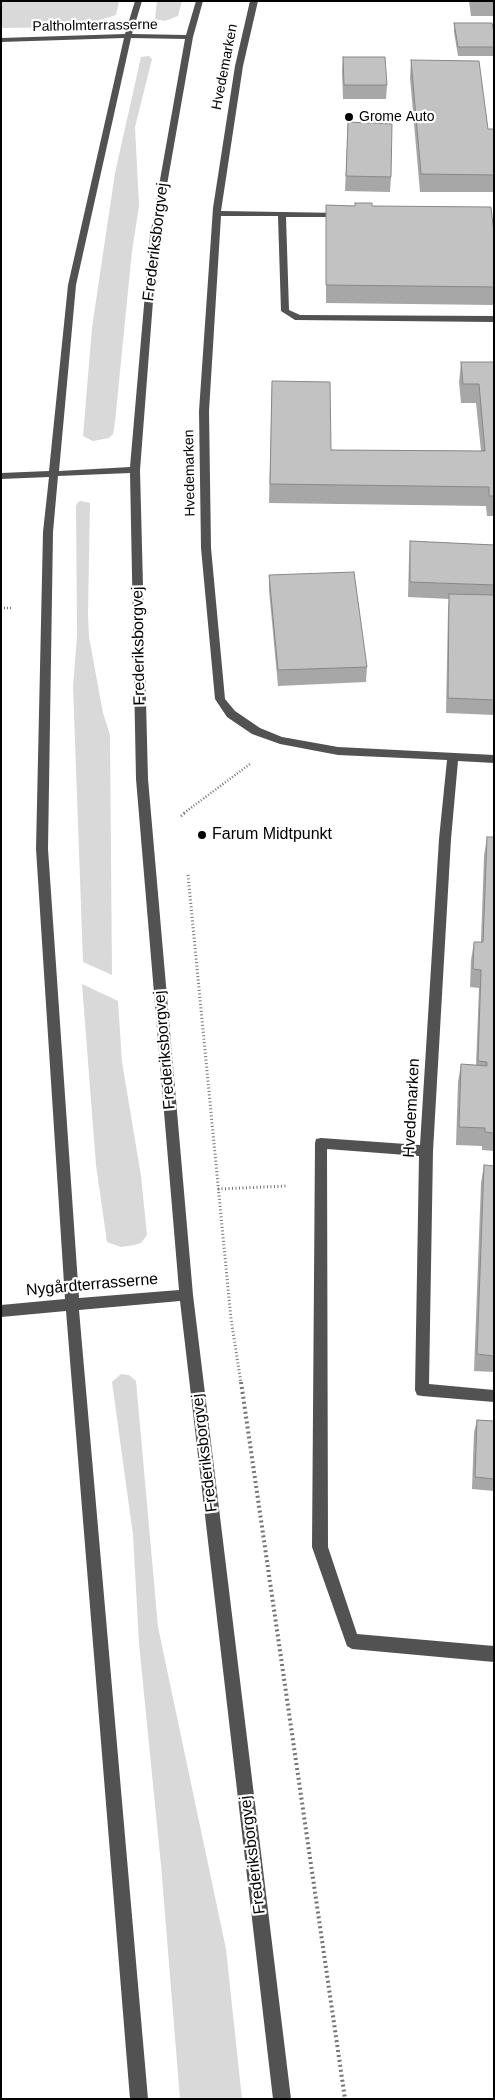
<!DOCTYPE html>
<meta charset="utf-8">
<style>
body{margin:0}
#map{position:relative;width:495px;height:2100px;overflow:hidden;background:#fff;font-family:Arial,sans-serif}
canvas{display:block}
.frame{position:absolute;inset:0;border:2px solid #000;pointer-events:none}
</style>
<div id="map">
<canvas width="495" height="2100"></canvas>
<div class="frame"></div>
</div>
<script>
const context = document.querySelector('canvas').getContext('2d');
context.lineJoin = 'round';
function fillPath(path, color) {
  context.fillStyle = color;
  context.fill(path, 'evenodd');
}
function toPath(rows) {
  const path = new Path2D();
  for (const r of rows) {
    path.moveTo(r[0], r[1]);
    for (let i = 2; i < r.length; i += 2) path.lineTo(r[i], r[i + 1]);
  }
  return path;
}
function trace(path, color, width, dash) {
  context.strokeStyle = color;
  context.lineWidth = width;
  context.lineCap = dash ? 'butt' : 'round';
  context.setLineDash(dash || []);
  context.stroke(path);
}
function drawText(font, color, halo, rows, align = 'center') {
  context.font = font + ' Arial,sans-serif';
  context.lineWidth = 4.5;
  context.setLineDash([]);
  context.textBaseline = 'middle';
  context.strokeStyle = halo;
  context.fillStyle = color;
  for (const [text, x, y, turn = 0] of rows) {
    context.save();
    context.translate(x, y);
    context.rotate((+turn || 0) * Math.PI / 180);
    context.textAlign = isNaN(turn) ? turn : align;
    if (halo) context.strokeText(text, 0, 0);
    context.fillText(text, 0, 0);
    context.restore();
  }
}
fillPath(toPath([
 [1,1,119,1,116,15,76,27,1,28],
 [157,1,182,1,178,16,165,21,155,19],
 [149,56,152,59,135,127,139,206,132,251,115,422,113,434,109,438,93,441,83,436,92,328,102,260,115,173,141,57],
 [81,501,90,503,88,614,89,637,103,713,110,735,112,975,83,962,73,686,77,636,76,506,78,502],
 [82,984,118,1001,122,1062,141,1176,147,1235,141,1243,134,1245,121,1247,107,1242,96,1165],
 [121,1374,129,1375,136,1381,158,1627,226,1949,242,2099,180,2099,161,1865,139,1643,133,1535,112,1382]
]), '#d9d9d9');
trace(toPath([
 [1,608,13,608],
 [184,813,250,764]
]), '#747474', 2.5, [1, 2]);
trace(toPath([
 [181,816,186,812],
 [188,875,231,1319,241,1383],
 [218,1189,286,1186]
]), '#747474', 3, [1, 2.5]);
trace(toPath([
 [241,1382,345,2099]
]), '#747474', 4, [2, 3]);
fillPath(toPath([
 [135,1,142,1,132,34,186,35,196,1,203,1,193,37,158,236,140,470,148,779,193,1295,291,2099,273,2099,180,1301,79,1310,148,2099,130,2099,66,1311,1,1317,1,1305,65,1299,36,849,43,532,49,477,1,479,1,473,49,471,68,285,124,38,1,42,1,38,125,34,135,1],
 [131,38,185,39,150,236,130,467,59,471,76,285,131,38],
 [130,473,136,779,179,1290,79,1298,48,849,53,532,58,476,130,473],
 [250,1,258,1,243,66,221,211,342,213,346,215,342,217,286,217,289,310,300,315,494,316,494,322,295,320,281,311,278,216,221,216,209,411,211,548,225,699,235,711,260,728,282,737,338,747,494,755,494,763,458,761,451,839,433,1151,429,1384,494,1390,494,1402,422,1396,417,1395,415,1390,419,1156,327,1149,328,1547,357,1634,494,1646,494,1662,352,1649,347,1646,312,1547,315,1143,316,1139,321,1138,420,1145,439,839,447,760,338,755,280,744,252,734,227,717,215,699,201,548,199,411,213,208,235,66,250,1]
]), '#525252');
fillPath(toPath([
 [469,1,494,1,494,16,471,16],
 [454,23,494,33,494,56,458,56,454,32],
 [343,57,387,85,386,99,343,99,342,71],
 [411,60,488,129,494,129,494,192,420,192,410,78],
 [348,122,391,177,390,192,345,191],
 [355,203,372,206,494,233,494,305,326,303,326,205,355,206],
 [461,362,494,362,494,516,487,516,486,506,269,503,272,381,331,450,481,451,476,403,461,403,459,382],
 [410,541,494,545,494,715,446,713,448,609,449,599,408,597,409,557],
 [269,575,367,667,366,682,278,686,269,590],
 [494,825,494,1151,482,1150,482,1146,456,1145,458,1082,461,1064,476,1065,479,988,470,987,471,960,474,942,481,942,484,856,487,837,493,837],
 [484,1165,494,1166,494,1372,474,1371,481,1183],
 [477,1420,494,1421,494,1491,472,1489,474,1432]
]), '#a7a7a7');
const building = toPath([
 [454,23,492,23,494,33,494,47,458,47,454,23],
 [343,57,385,57,387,85,344,85,343,57],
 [411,60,479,61,488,129,494,129,494,175,421,174,411,60],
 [348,122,392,124,391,177,346,176,348,122],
 [355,203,372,203,372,206,491,207,494,233,494,287,326,285,326,205,355,206,355,203],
 [461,362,494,362,494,496,489,496,489,487,270,484,272,381,330,382,331,450,485,451,479,384,463,384,461,362],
 [410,541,494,545,494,585,410,582,410,541],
 [354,572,367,667,278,670,269,575,354,572],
 [449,594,494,595,494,700,448,698,449,594],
 [487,837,494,837,494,1133,485,1132,485,1128,459,1127,461,1064,487,1066,487,1062,478,1061,481,970,473,969,474,942,483,942,487,837],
 [484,1165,494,1166,494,1356,477,1354,484,1165],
 [477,1420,494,1421,494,1479,475,1477,477,1420]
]);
fillPath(building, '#c2c2c2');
trace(building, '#888', 1);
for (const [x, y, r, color] of [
 [349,117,5,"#000"],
 [202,835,5,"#000"]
]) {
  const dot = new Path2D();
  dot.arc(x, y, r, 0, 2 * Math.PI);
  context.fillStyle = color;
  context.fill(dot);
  trace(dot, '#fff', 2);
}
drawText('14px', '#000', '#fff', [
 ["Paltholmterrasserne",95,26,-1],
 ["Hvedemarken",225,67,-79],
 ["Hvedemarken",190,473,-91]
]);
drawText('14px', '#000', '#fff', [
 ["Grome Auto",359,117]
], 'left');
drawText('16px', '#000', '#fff', [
 ["Frederiksborgvej",156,242,-83],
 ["Frederiksborgvej",139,646,-91],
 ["Frederiksborgvej",165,1050,-95],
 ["Hvedemarken",412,1108,-87],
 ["Nygårdterrasserne",92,1285,-5],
 ["Frederiksborgvej",205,1453,-97],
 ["Frederiksborgvej",253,1855,-97]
]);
drawText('16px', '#000', '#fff', [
 ["Farum Midtpunkt",212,835]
], 'left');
</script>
